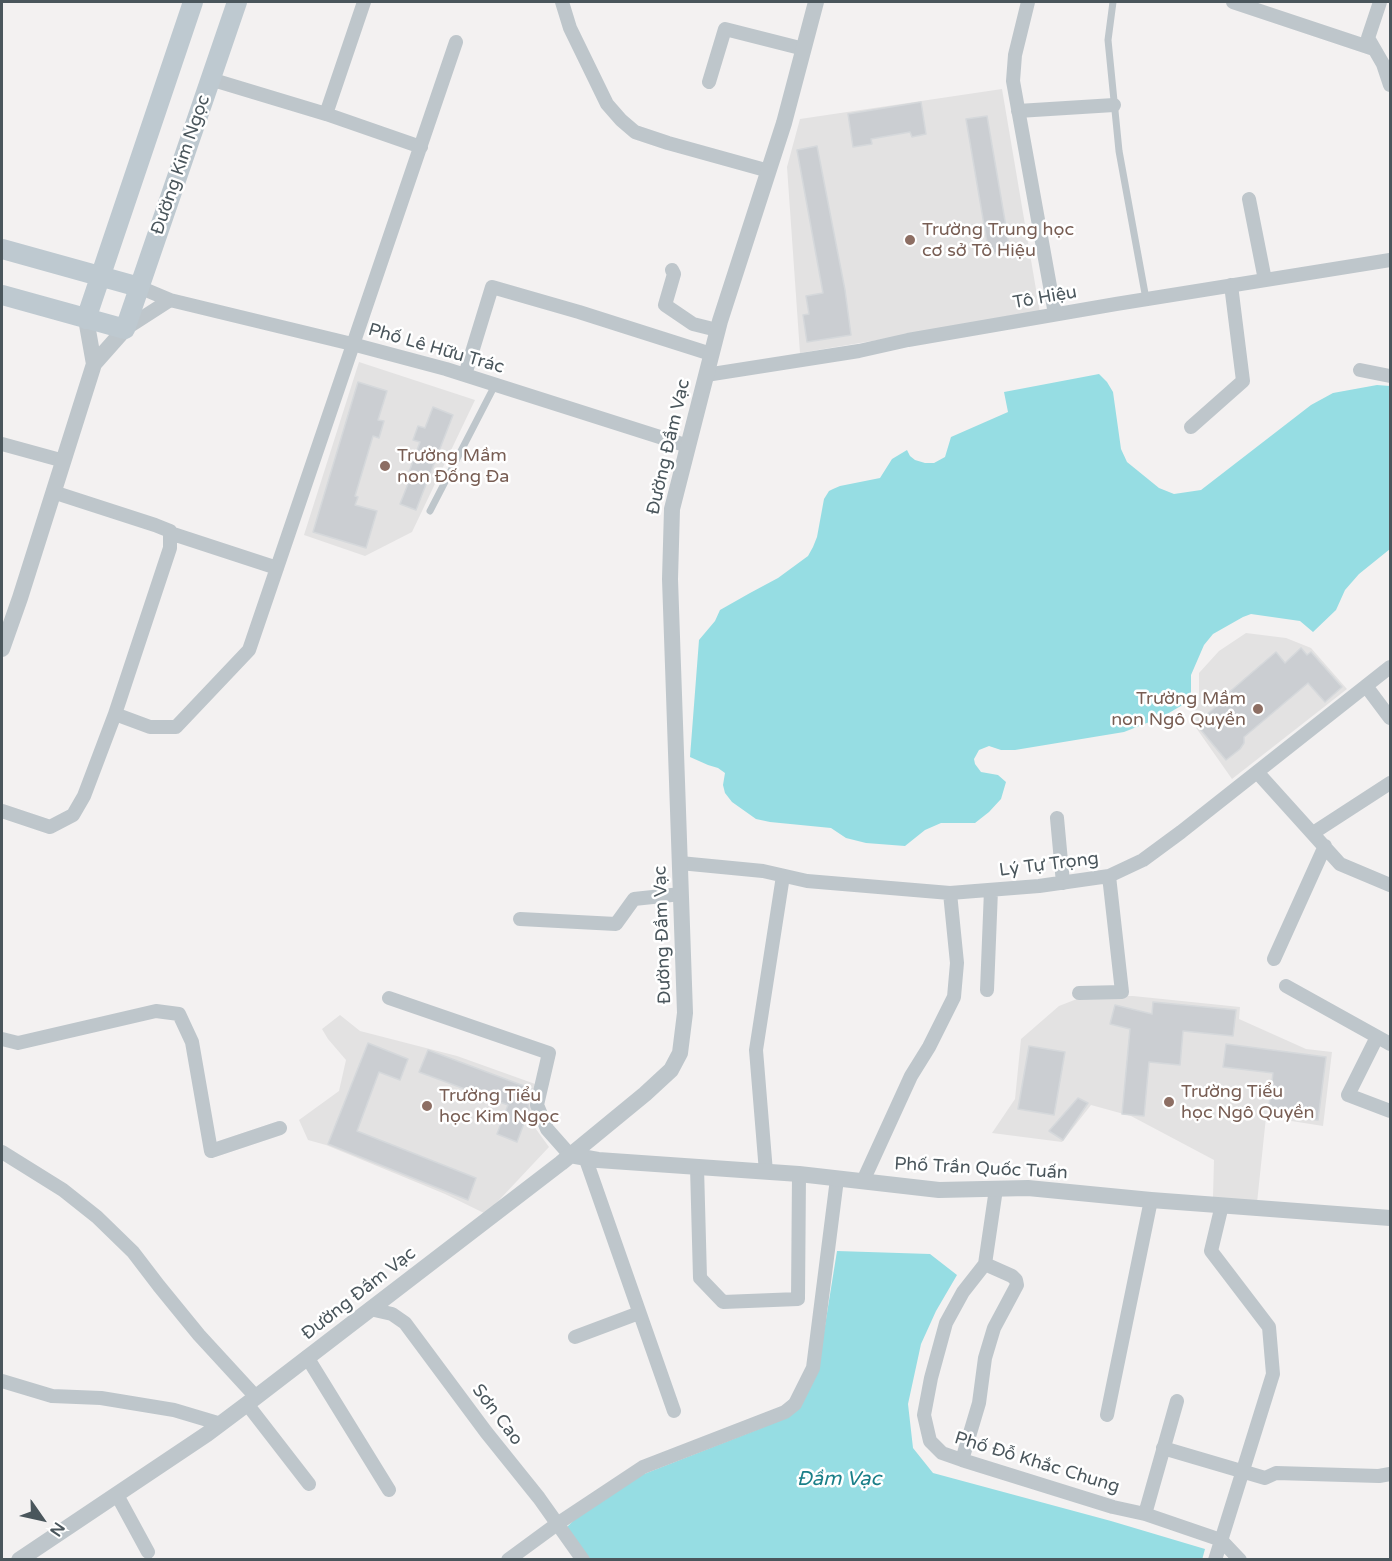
<!DOCTYPE html>
<meta charset="utf-8">
<style>
body{margin:0}
#map{position:relative;width:1392px;height:1561px;overflow:hidden;background:#f3f1f1;font-family:"Varela Round",sans-serif}
canvas{display:block}
.frame{position:absolute;inset:0;border:3px solid #4a565c;pointer-events:none}
.north{position:absolute;left:12px;top:1489px;width:60px;height:60px;-webkit-text-stroke:4px #fff;paint-order:stroke;rotate:124deg;font-size:16px;font-weight:700;line-height:24px;text-align:center;color:#4a565c}
.north::after{content:'';display:block;margin:auto;width:21px;height:27px;background:#4a565c;clip-path:polygon(50% 0,100% 100%,50% 72%,0 100%)}
</style>
<div id="map">
<canvas width="1392" height="1561"></canvas>
<div class="frame"></div>
<div class="north">N</div>
</div>
<script>
const context = document.querySelector('canvas').getContext('2d');
context.lineJoin = 'round';
function fillPath(path, color) {
  context.fillStyle = color;
  context.fill(path, 'evenodd');
}
function toPath(rows) {
  const path = new Path2D();
  for (const r of rows) {
    path.moveTo(r[0], r[1]);
    for (let i = 2; i < r.length; i += 2) path.lineTo(r[i], r[i + 1]);
  }
  return path;
}
function trace(path, color, width, dash) {
  context.strokeStyle = color;
  context.lineWidth = width;
  context.lineCap = dash ? 'butt' : 'round';
  context.setLineDash(dash || []);
  context.stroke(path);
}
function drawText(font, color, halo, rows, align = 'center') {
  context.font = font + ' "Varela Round",sans-serif';
  context.lineWidth = 5;
  context.setLineDash([]);
  context.textBaseline = 'middle';
  context.strokeStyle = halo;
  context.fillStyle = color;
  for (const [text, x, y, turn = 0] of rows) {
    context.save();
    context.translate(x, y);
    context.rotate((+turn || 0) * Math.PI / 180);
    context.textAlign = isNaN(turn) ? turn : align;
    if (halo) context.strokeText(text, 0, 0);
    context.fillText(text, 0, 0);
    context.restore();
  }
}
fillPath(toPath([
 [1002,89,1040,313,800,353,787,167,800,119],
 [359,362,475,400,412,532,365,556,304,535],
 [1246,633,1286,638,1311,648,1347,689,1232,779,1192,722,1199,697,1199,673,1219,651],
 [1133,996,1240,1007,1239,1019,1306,1049,1332,1052,1323,1126,1266,1117,1257,1203,1213,1197,1214,1160,1131,1116,1091,1105,1062,1142,992,1133,1015,1099,1021,1039,1059,1006,1082,997],
 [340,1015,360,1031,457,1056,538,1085,533,1125,549,1147,486,1214,445,1194,326,1145,308,1140,299,1120,339,1091,346,1060,328,1039,322,1029]
]), '#e3e2e2');
fillPath(toPath([
 [1099,374,1107,382,1113,392,1121,449,1127,462,1159,488,1174,494,1201,490,1311,405,1333,393,1377,385,1390,386,1390,549,1359,574,1345,590,1336,610,1313,632,1300,621,1251,614,1243,617,1213,634,1204,645,1191,675,1191,700,1162,717,1124,732,1015,750,1001,750,989,746,979,750,974,759,975,764,981,772,998,775,1006,782,1001,799,989,812,975,823,941,823,925,830,905,846,866,843,846,838,831,828,770,822,756,819,732,802,725,793,723,785,725,773,718,768,708,765,690,757,699,640,715,621,720,610,750,593,778,578,808,556,813,547,817,537,824,499,829,491,833,489,840,486,880,478,892,459,907,450,910,456,915,460,925,463,934,463,945,457,951,437,1008,412,1004,392],
 [837,1251,930,1254,957,1275,936,1311,921,1344,908,1404,913,1448,933,1473,1111,1521,1205,1549,1202,1560,589,1560,566,1528,579,1515,644,1474,764,1427,818,1369]
]), '#96dde3');
const building = toPath([
 [921,102,926,134,912,137,910,132,871,139,872,144,853,147,848,114,921,102],
 [987,116,1010,250,989,254,966,119,987,116],
 [817,146,845,290,851,335,807,342,803,315,809,314,806,296,823,293,797,150,817,146],
 [358,382,387,391,378,420,384,421,379,438,373,436,355,496,358,497,355,505,377,511,366,548,313,532,358,382],
 [433,407,453,415,416,510,400,504,412,474,409,472,420,442,413,440,418,426,425,428,433,407],
 [1301,648,1307,655,1311,652,1342,687,1325,702,1308,683,1244,737,1244,743,1240,749,1226,760,1196,724,1220,703,1219,701,1276,652,1285,663,1301,648],
 [1153,1002,1236,1010,1233,1036,1183,1031,1180,1065,1149,1062,1144,1116,1122,1114,1130,1029,1110,1024,1115,1005,1152,1014,1153,1002],
 [368,1043,408,1059,400,1080,379,1072,357,1131,476,1178,468,1200,328,1144,368,1043],
 [1226,1044,1326,1057,1318,1120,1268,1114,1273,1073,1223,1067,1226,1044],
 [1029,1046,1065,1052,1054,1115,1018,1109,1029,1046],
 [428,1050,532,1089,528,1103,529,1110,517,1142,497,1134,508,1105,419,1072,428,1050],
 [1078,1098,1088,1103,1063,1140,1049,1131,1078,1098]
]);
fillPath(building, '#cbced2');
trace(building, '#d5d8db', 1.5);
trace(toPath([
 [1113,2,1108,40,1119,151,1146,299],
 [430,511,495,385]
]), '#bec6cb', 7);
trace(toPath([
 [562,2,570,28,607,104,621,120,635,132,668,143,769,171],
 [1028,2,1015,55,1013,81,1055,314],
 [1233,2,1374,49],
 [1380,2,1368,38,1383,64,1390,85],
 [210,79,326,114,421,147],
 [709,82,725,29,804,49],
 [1018,111,1114,105],
 [326,114,364,2],
 [1249,199,1265,280],
 [672,270,674,274,665,305,693,324,717,330],
 [170,300,352,344,446,369,688,446],
 [125,329,170,300,139,287],
 [1360,370,1390,376],
 [465,375,492,287,579,312,711,354],
 [706,375,859,351,908,340,1116,304,1390,260],
 [1191,427,1243,381,1231,285],
 [2,444,64,461],
 [53,492,155,525,170,531,170,548,115,714],
 [170,533,277,568],
 [1366,686,1390,718],
 [1257,772,1340,864,1390,885],
 [2,811,50,827,73,815,84,796,115,714,150,727,176,727,249,650,456,42],
 [1057,818,1063,883],
 [1313,833,1390,783],
 [680,863,763,871,807,881,950,893,1039,886,1109,876,1143,860,1181,832,1390,667],
 [520,919,616,924,634,899,681,894],
 [1274,959,1325,846],
 [1286,986,1390,1044],
 [987,990,991,890],
 [1079,993,1122,992,1109,876],
 [389,998,549,1053,537,1105,547,1129,570,1155],
 [1377,1037,1348,1095,1390,1111],
 [2,1039,18,1043,156,1011,179,1014,192,1042,211,1151,280,1128],
 [2,1152,63,1190,97,1217,133,1252,159,1286,199,1335,256,1397],
 [585,1157,674,1411],
 [697,1167,700,1278,723,1302,798,1299,799,1174],
 [766,1172,756,1050,783,876],
 [863,1181,911,1076,929,1047,954,997,957,963,950,893],
 [996,1189,985,1264,963,1292,946,1323,931,1378,924,1415,930,1441,942,1453,962,1460,1113,1507,1145,1514,1221,1540,1240,1560],
 [370,1309,392,1314,405,1323,486,1432,539,1498,583,1560],
 [575,1337,639,1313],
 [307,1357,389,1490],
 [2,1381,52,1396,101,1398,174,1410,221,1424],
 [247,1404,309,1484],
 [1107,1415,1151,1200],
 [1163,1448,1265,1478,1276,1473,1379,1476,1390,1474],
 [962,1460,979,1403,985,1358,994,1328,1017,1285,1016,1280,1012,1276,985,1264],
 [117,1495,148,1552],
 [1145,1514,1177,1401],
 [508,1560,557,1524,643,1467,785,1412,795,1404,813,1368,837,1179],
 [1215,1560,1273,1374,1269,1327,1211,1251,1222,1205]
]), '#bec6cb', 14);
trace(toPath([
 [86,319,94,364,125,329],
 [2,649,20,598,94,364],
 [570,1155,598,1160,799,1174,939,1190,1028,1188,1151,1200,1390,1218],
 [19,1560,207,1434,247,1404,561,1163,645,1094,671,1070,680,1053,685,1013,670,579,672,509,720,321,784,123,816,2]
]), '#bec6cb', 16);
trace(toPath([
 [2,249,139,287],
 [2,295,125,329,237,2],
 [86,319,193,2]
]), '#bec9d0', 20);
for (const [x, y, r, color] of [
 [910,240,6,"#8d6e63"],
 [385,466,6,"#8d6e63"],
 [1258,709,6,"#8d6e63"],
 [1169,1102,6,"#8d6e63"],
 [427,1106,6,"#8d6e63"]
]) {
  const dot = new Path2D();
  dot.arc(x, y, r, 0, 2 * Math.PI);
  context.fillStyle = color;
  context.fill(dot);
  trace(dot, '#fff', 2);
}
drawText('18px', '#4a565c', '#fff', [
 ["Đường Kim Ngọc",181,165,-71],
 ["Tô Hiệu",1045,298,-10],
 ["Phố Lê Hữu Trác",436,349,16],
 ["Đường Đầm Vạc",669,447,-77],
 ["Lý Tự Trọng",1049,865,-7],
 ["Đường Đầm Vạc",663,935,-92],
 ["Phố Trần Quốc Tuấn",981,1169,3],
 ["Đường Đầm Vạc",359,1294,-38],
 ["Sơn Cao",497,1415,53],
 ["Phố Đỗ Khắc Chung",1037,1463,17]
]);
drawText('18px', '#785e54', '#fff', [
 ["Trường Trung học",922,230],
 ["cơ sở Tô Hiệu",922,251],
 ["Trường Mầm",397,456],
 ["non Đống Đa",397,477],
 ["Trường Mầm",1246,699,"right"],
 ["non Ngô Quyền",1246,720,"right"],
 ["Trường Tiểu",1181,1092],
 ["học Ngô Quyền",1181,1113],
 ["Trường Tiểu",439,1096],
 ["học Kim Ngọc",439,1117]
], 'left');
drawText('italic 20px', '#1a7f88', '#fff', [
 ["Đầm Vạc",839,1480]
]);
</script>
